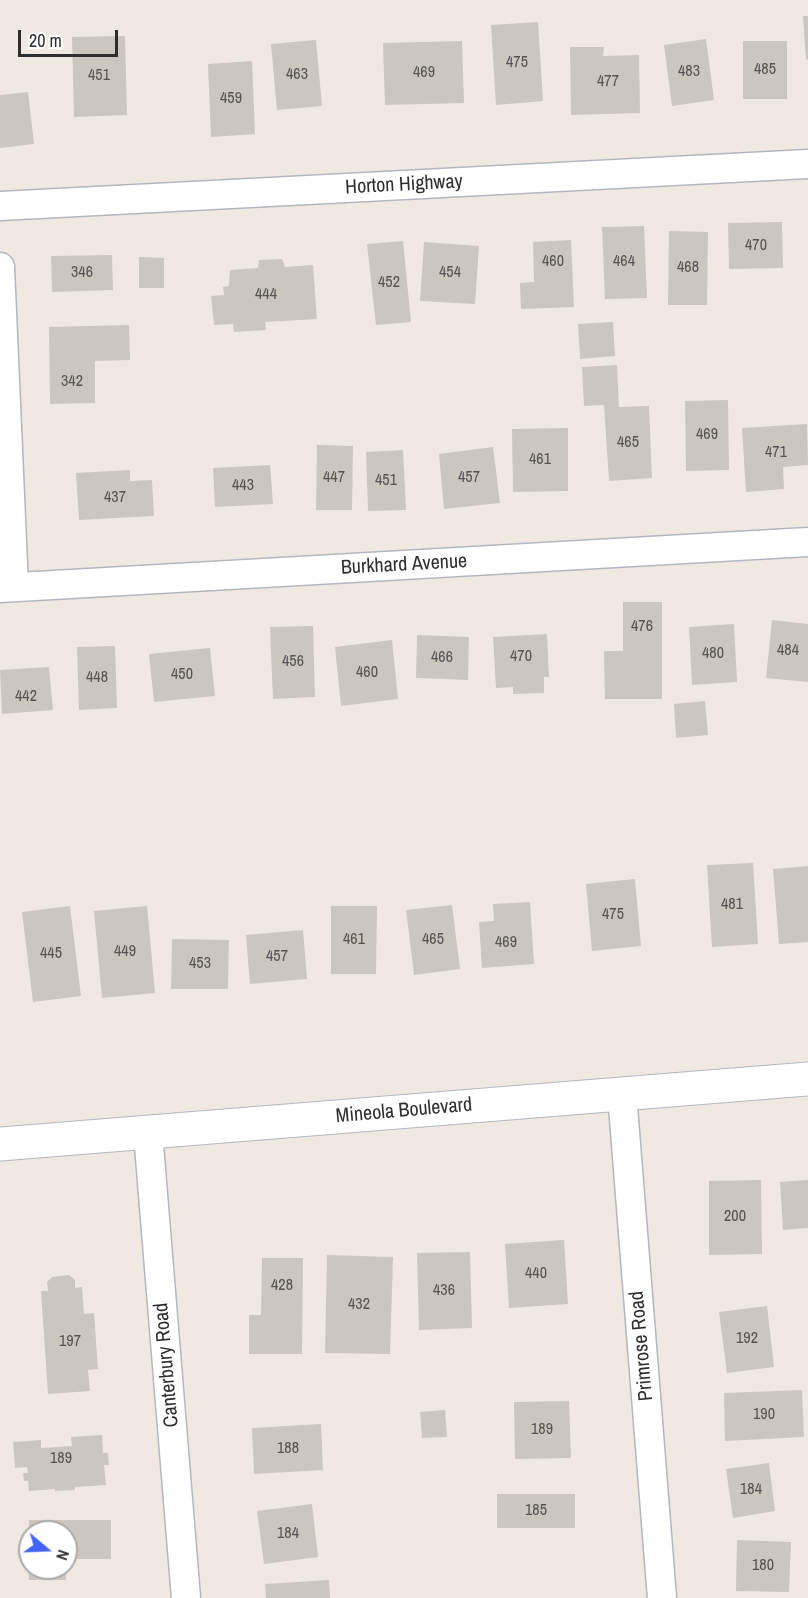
<!DOCTYPE html>
<style>
body{margin:0}
#map{position:relative;width:808px;height:1598px;overflow:hidden;background:#efe9e1;font-family:"Archivo Narrow",sans-serif}
canvas{display:block}
.north{position:absolute;left:18px;top:1520px;width:60px;height:60px;box-sizing:border-box;background:#fff;border:2px solid #ababab;border-radius:50%;rotate:109deg;font-size:16px;font-weight:700;line-height:24px;text-align:center;color:#2e2e2e}
.north::after{content:'';display:block;margin:auto;width:21px;height:27px;background:#4264fb;clip-path:polygon(50% 0,100% 100%,50% 72%,0 100%)}
.scale{position:absolute;left:18px;top:30px;width:100px;height:27px;box-sizing:border-box;border:3px solid #2e2e2e;border-top:0;padding-left:8px;font-size:18px;line-height:21px;white-space:nowrap;color:#2e2e2e;-webkit-text-stroke:4px #fff;paint-order:stroke}
</style>
<div id="map">
<canvas width="808" height="1598"></canvas>
<div class="north">N</div>
<div class="scale">20 m</div>
</div>
<script>
const context = document.querySelector('canvas').getContext('2d');
context.lineJoin = 'round';
function fillPath(path, color) {
  context.fillStyle = color;
  context.fill(path, 'evenodd');
}
function toPath(rows) {
  const path = new Path2D();
  for (const r of rows) {
    path.moveTo(r[0], r[1]);
    for (let i = 2; i < r.length; i += 2) path.lineTo(r[i], r[i + 1]);
  }
  return path;
}
function trace(path, color, width, dash) {
  context.strokeStyle = color;
  context.lineWidth = width;
  context.lineCap = dash ? 'butt' : 'round';
  context.setLineDash(dash || []);
  context.stroke(path);
}
function drawText(font, color, halo, rows, align = 'center') {
  context.font = font + ' "Archivo Narrow",sans-serif';
  context.lineWidth = 6;
  context.setLineDash([]);
  context.textBaseline = 'middle';
  context.strokeStyle = halo;
  context.fillStyle = color;
  for (const [text, x, y, turn = 0] of rows) {
    context.save();
    context.translate(x, y);
    context.rotate((+turn || 0) * Math.PI / 180);
    context.textAlign = isNaN(turn) ? turn : align;
    if (halo) context.strokeText(text, 0, 0);
    context.fillText(text, 0, 0);
    context.restore();
  }
}
fillPath(toPath([
 [803,16,808,16,808,59,806,60],
 [538,22,543,101,496,105,491,25],
 [125,36,127,115,74,117,72,37],
 [706,39,714,100,672,106,664,45],
 [316,40,322,106,277,110,271,44],
 [462,41,464,103,385,105,383,43],
 [743,41,787,41,787,99,743,99],
 [570,47,604,47,603,56,639,55,640,113,571,115],
 [252,61,255,134,211,137,208,64],
 [28,92,34,144,0,148,0,95],
 [782,222,783,268,729,269,728,223],
 [644,226,647,298,605,299,602,227],
 [669,231,708,232,707,305,668,305],
 [571,240,574,307,521,309,520,283,534,282,533,242],
 [403,241,411,322,376,325,367,244],
 [424,242,479,246,475,304,420,301],
 [112,255,113,290,52,292,51,256],
 [139,257,164,258,164,288,139,288],
 [282,259,285,267,313,265,317,319,265,322,266,330,234,332,233,324,214,325,211,296,224,295,223,287,229,286,230,270,258,268,259,260],
 [613,322,615,356,580,359,578,324],
 [129,325,130,360,95,361,95,403,50,404,49,327],
 [617,365,619,407,649,406,652,478,609,481,604,405,584,406,582,367],
 [728,400,729,470,686,471,685,401],
 [807,424,808,465,783,467,784,489,746,492,742,428],
 [568,428,568,491,513,492,512,429],
 [317,445,353,446,352,510,316,510],
 [493,447,500,503,444,509,439,454],
 [403,450,406,510,368,511,366,452],
 [270,465,273,504,215,507,213,468],
 [130,470,130,481,152,480,154,516,79,520,76,473],
 [623,602,662,602,662,699,605,699,604,651,623,651],
 [772,620,808,624,808,682,766,678],
 [734,624,737,682,692,685,689,627],
 [313,626,315,697,273,699,270,627],
 [547,634,549,677,544,677,544,693,513,694,513,687,496,688,493,637],
 [417,635,469,637,468,680,416,678],
 [392,640,398,699,341,706,335,647],
 [115,646,117,708,79,710,77,647],
 [210,648,215,696,154,702,149,654],
 [49,667,53,710,2,714,0,670],
 [705,701,708,735,676,738,674,704],
 [753,863,758,944,712,947,707,865],
 [808,866,808,942,779,944,773,869],
 [635,879,641,946,592,951,586,884],
 [530,902,534,964,482,968,479,922,494,921,493,904],
 [452,905,460,969,414,975,406,910],
 [70,906,81,996,33,1002,22,912],
 [147,906,155,993,102,998,94,911],
 [331,906,377,906,376,974,331,974],
 [303,930,307,979,250,984,246,935],
 [172,939,229,940,228,989,171,989],
 [761,1180,762,1254,709,1255,709,1181],
 [808,1180,808,1228,783,1230,780,1182],
 [564,1240,568,1304,509,1308,505,1244],
 [470,1252,472,1328,419,1330,417,1253],
 [327,1255,393,1257,390,1354,325,1353],
 [262,1258,303,1258,302,1354,249,1354,249,1315,261,1315],
 [69,1275,75,1280,75,1288,82,1287,84,1314,94,1313,98,1369,88,1370,90,1391,48,1394,41,1291,48,1291,47,1282,52,1277],
 [767,1306,774,1367,727,1373,719,1312],
 [802,1390,804,1437,725,1441,724,1393],
 [569,1401,571,1458,515,1459,514,1402],
 [445,1410,447,1437,422,1438,420,1412],
 [321,1424,323,1470,254,1474,252,1428],
 [102,1435,103,1453,108,1453,109,1465,104,1465,106,1485,75,1487,75,1490,55,1491,55,1489,29,1491,28,1481,24,1481,23,1473,28,1473,27,1467,15,1468,13,1442,41,1440,41,1448,72,1446,71,1437],
 [769,1463,775,1511,733,1518,726,1469],
 [497,1494,575,1494,575,1528,497,1528],
 [312,1504,318,1557,264,1564,257,1511],
 [29,1520,111,1520,111,1559,66,1559,66,1532,29,1532],
 [737,1540,791,1542,789,1592,736,1591],
 [29,1568,66,1568,66,1580,29,1580],
 [329,1580,330,1598,266,1598,265,1584]
]), '#cbc7bf');
const minor = toPath([
 [0,206,808,164],
 [0,267,14,587],
 [0,588,808,542],
 [622,1094,662,1598],
 [148,1133,186,1598]
]);
const secondary = toPath([
 [0,1144,808,1079]
]);
trace(minor, '#b4b7c1', 31);
trace(secondary, '#b4b7c1', 35);
trace(minor, '#fff', 28);
trace(secondary, '#fff', 33);
drawText('16px', '#555452', null, [
 ["475",517,63],
 ["485",765,70],
 ["483",689,72],
 ["469",424,73],
 ["463",297,75],
 ["451",99,76],
 ["477",608,82],
 ["459",231,99],
 ["470",756,246],
 ["460",553,262],
 ["464",624,262],
 ["468",688,268],
 ["346",82,273],
 ["454",450,273],
 ["452",389,283],
 ["444",266,295],
 ["342",72,382],
 ["469",707,435],
 ["465",628,443],
 ["471",776,453],
 ["461",540,460],
 ["447",334,478],
 ["457",469,478],
 ["451",386,481],
 ["443",243,486],
 ["437",115,498],
 ["476",642,627],
 ["484",788,651],
 ["480",713,654],
 ["470",521,657],
 ["466",442,658],
 ["456",293,662],
 ["460",367,673],
 ["450",182,675],
 ["448",97,678],
 ["442",26,697],
 ["481",732,905],
 ["475",613,915],
 ["461",354,940],
 ["465",433,940],
 ["469",506,943],
 ["449",125,952],
 ["445",51,954],
 ["457",277,957],
 ["453",200,964],
 ["200",735,1217],
 ["440",536,1274],
 ["428",282,1286],
 ["436",444,1291],
 ["432",359,1305],
 ["192",747,1339],
 ["197",70,1342],
 ["190",764,1415],
 ["189",542,1430],
 ["188",288,1449],
 ["189",61,1459],
 ["184",751,1490],
 ["185",536,1511],
 ["184",288,1534],
 ["180",763,1566]
]);
drawText('20px', '#2e2e2e', '#fff', [
 ["Horton Highway",404,185,-3],
 ["Burkhard Avenue",404,565,-3],
 ["Mineola Boulevard",404,1111,-5],
 ["Primrose Road",642,1346,-95],
 ["Canterbury Road",167,1365,-95]
]);
</script>
